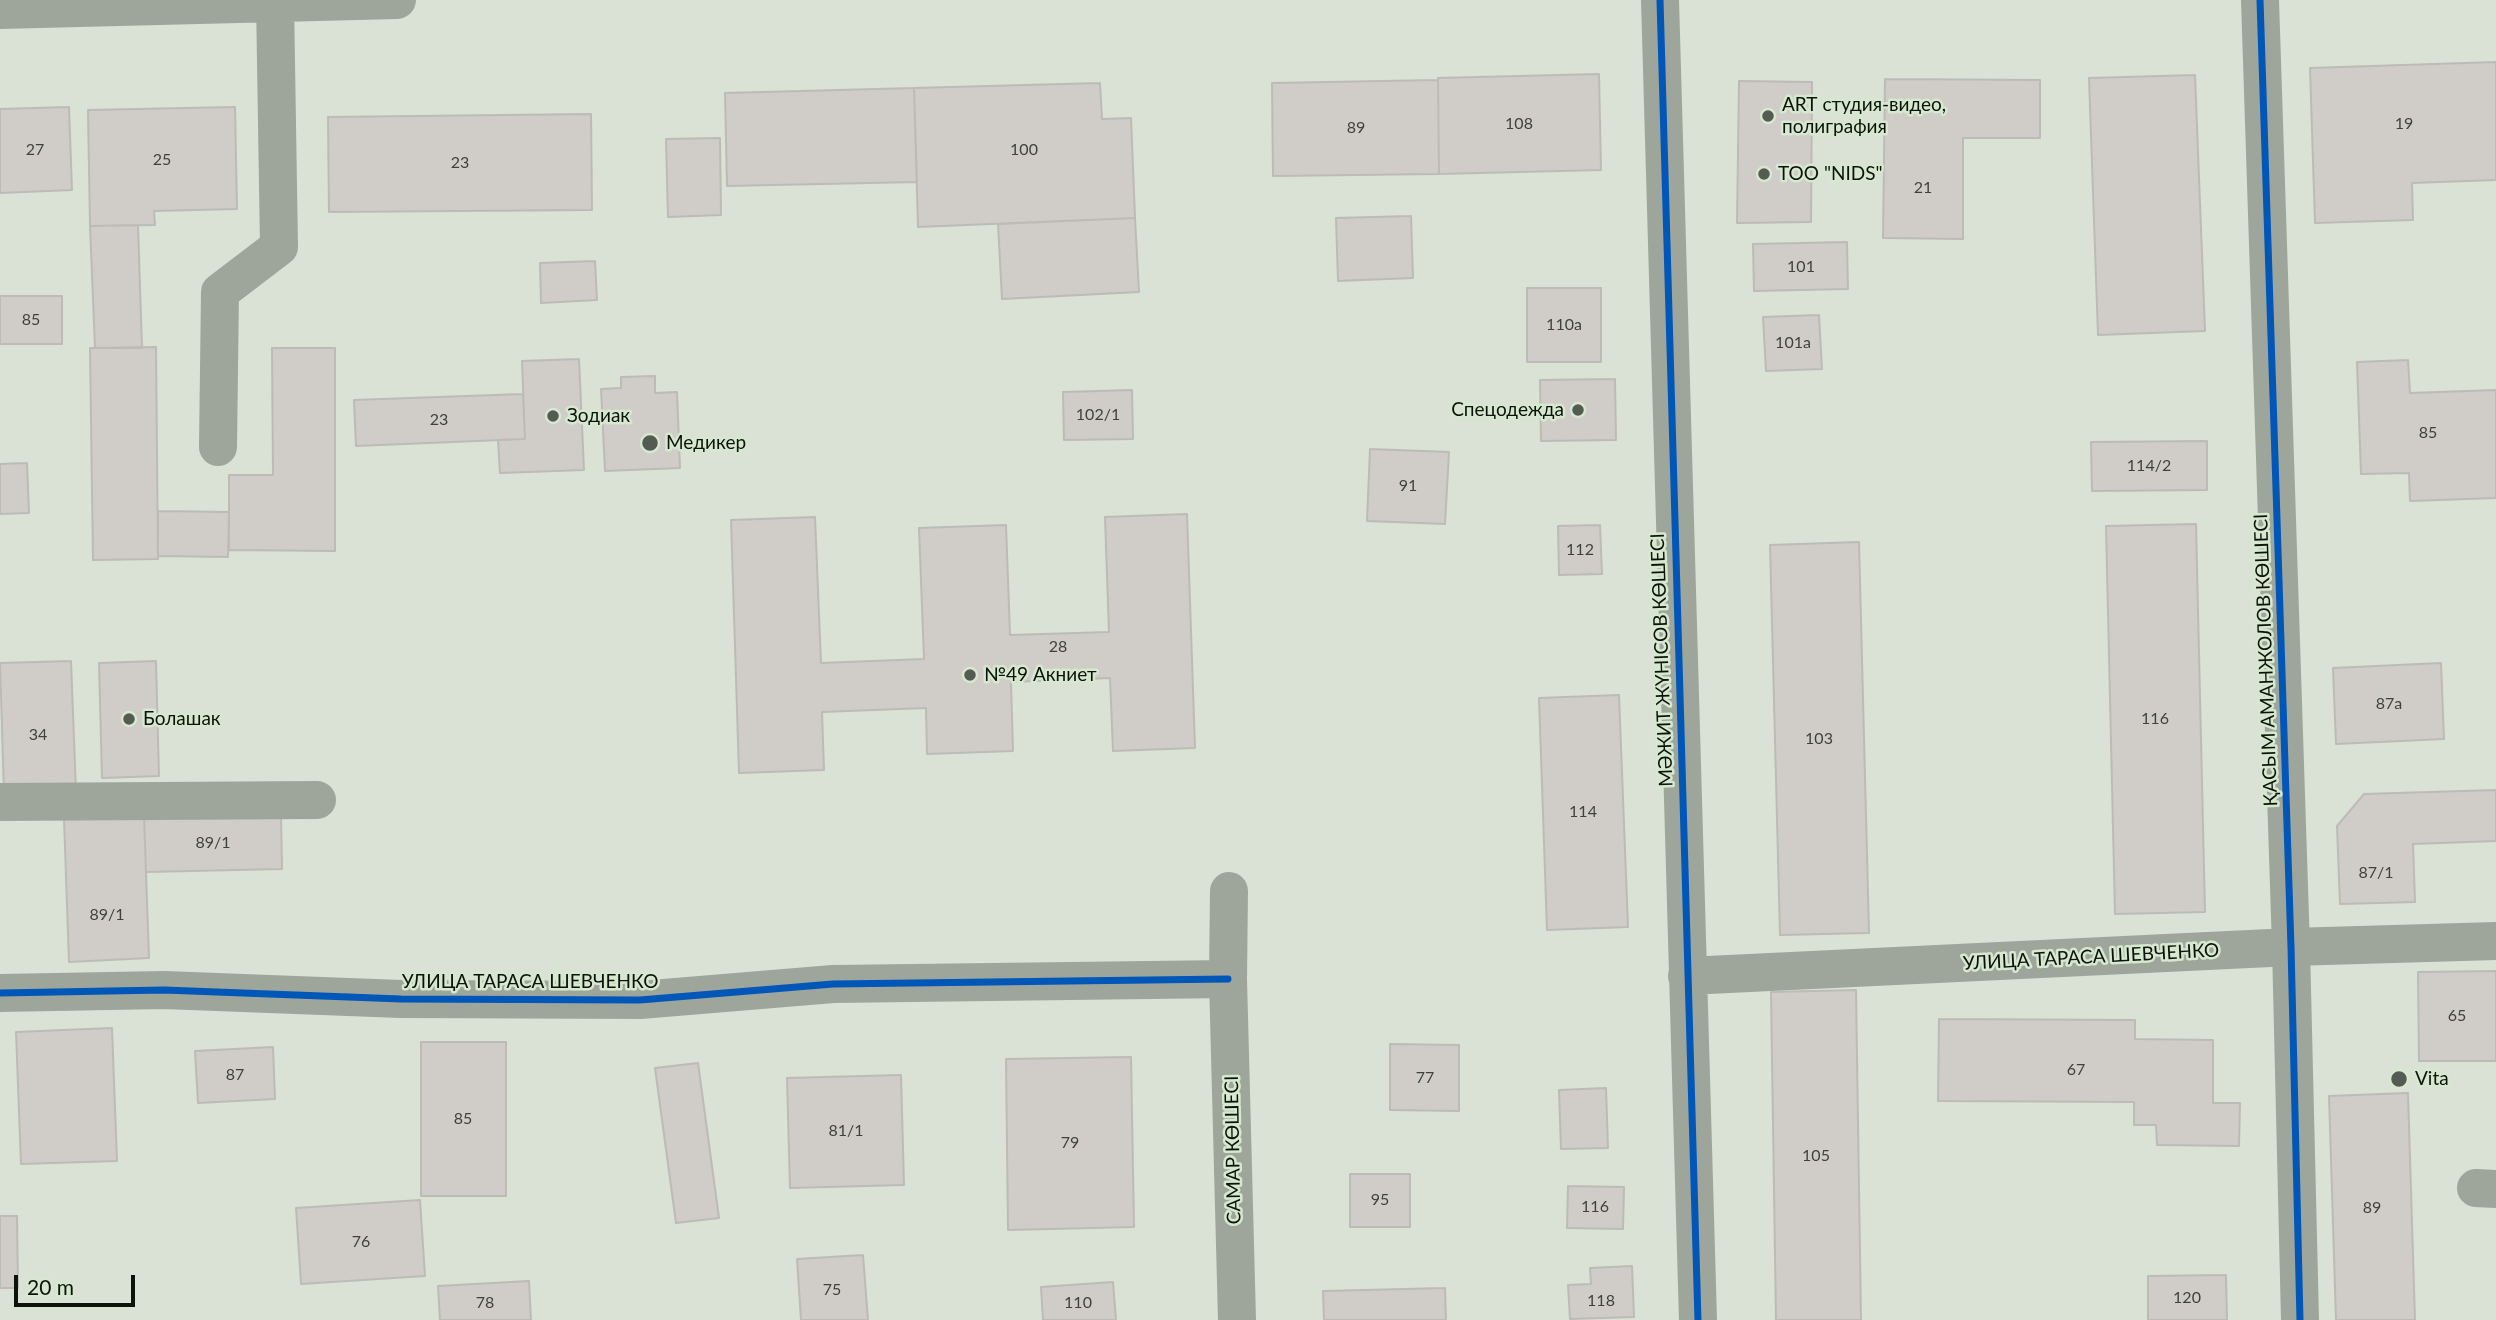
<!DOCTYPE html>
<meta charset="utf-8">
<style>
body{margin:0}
#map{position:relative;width:2496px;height:1320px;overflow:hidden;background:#d9e2d5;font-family:Lato,sans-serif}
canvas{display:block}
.scale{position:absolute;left:14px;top:1275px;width:121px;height:32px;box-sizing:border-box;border:4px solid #0d130b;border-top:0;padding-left:9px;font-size:21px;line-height:24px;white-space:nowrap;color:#0d130b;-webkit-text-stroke:5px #d6e8cf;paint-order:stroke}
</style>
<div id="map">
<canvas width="2496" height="1320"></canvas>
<div class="scale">20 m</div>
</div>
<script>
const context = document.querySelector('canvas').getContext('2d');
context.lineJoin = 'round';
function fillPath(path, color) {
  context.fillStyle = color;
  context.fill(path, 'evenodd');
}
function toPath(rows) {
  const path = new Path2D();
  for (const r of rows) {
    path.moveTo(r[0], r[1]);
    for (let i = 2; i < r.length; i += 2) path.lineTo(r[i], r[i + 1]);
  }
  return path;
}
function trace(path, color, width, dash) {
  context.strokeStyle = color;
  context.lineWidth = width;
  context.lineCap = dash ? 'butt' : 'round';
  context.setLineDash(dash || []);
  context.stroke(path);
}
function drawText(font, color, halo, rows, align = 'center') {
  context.font = font + ' Lato,sans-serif';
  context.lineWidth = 5;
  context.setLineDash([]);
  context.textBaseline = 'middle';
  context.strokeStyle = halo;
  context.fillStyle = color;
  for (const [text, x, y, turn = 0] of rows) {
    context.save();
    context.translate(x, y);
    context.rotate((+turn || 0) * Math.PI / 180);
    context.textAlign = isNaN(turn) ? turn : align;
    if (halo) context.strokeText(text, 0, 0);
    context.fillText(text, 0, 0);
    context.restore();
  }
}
const building = toPath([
 [2496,62,2496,180,2412,183,2413,220,2315,223,2310,68,2496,62],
 [1599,74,1601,170,1439,174,1438,78,1599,74],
 [2195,75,2205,331,2098,335,2089,78,2195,75],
 [1885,79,2040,80,2040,138,1963,138,1963,239,1883,238,1885,79],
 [1438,80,1439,174,1273,176,1272,83,1438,80],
 [1739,81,1812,82,1811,222,1737,223,1739,81],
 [1100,83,1102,119,1131,118,1135,218,918,227,914,88,1100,83],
 [914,88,917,182,727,186,725,93,914,88],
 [69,107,72,190,0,193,0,109,69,107],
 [235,107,237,209,154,211,155,225,90,226,88,110,235,107],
 [591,114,592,210,329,212,328,117,591,114],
 [720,138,721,215,668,217,666,139,720,138],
 [1411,216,1413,278,1338,281,1336,218,1411,216],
 [1135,218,1139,292,1002,299,998,224,1135,218],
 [138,225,142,348,95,348,90,226,138,225],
 [1847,242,1848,289,1754,291,1753,244,1847,242],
 [595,261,597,300,541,303,540,263,595,261],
 [1527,288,1601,288,1601,362,1527,362,1527,288],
 [0,296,62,296,62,344,0,344,0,296],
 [1819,315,1822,369,1766,371,1763,317,1819,315],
 [156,347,158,559,93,560,90,348,156,347],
 [272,348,335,348,335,551,229,550,229,475,273,475,272,348],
 [579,359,584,470,500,473,498,440,525,439,522,361,579,359],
 [2408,360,2410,393,2496,390,2496,498,2410,501,2409,473,2361,474,2357,362,2408,360],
 [655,376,655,393,677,392,680,468,605,471,601,389,621,388,621,377,655,376],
 [1615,379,1616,440,1541,441,1540,380,1615,379],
 [1132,390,1133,439,1064,440,1063,392,1132,390],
 [523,394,525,439,356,446,354,400,523,394],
 [2207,441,2207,490,2092,491,2091,442,2207,441],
 [1370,449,1449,452,1445,524,1367,521,1370,449],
 [27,463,29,513,0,514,0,464,27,463],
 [158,511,229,512,228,557,158,556,158,511],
 [1187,514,1195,748,1113,751,1110,678,1011,682,1013,751,927,754,926,708,822,712,824,770,739,773,731,520,815,517,821,663,924,659,919,528,1006,525,1010,635,1109,632,1105,517,1187,514],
 [2196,524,2205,912,2115,914,2106,526,2196,524],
 [1600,525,1602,574,1559,575,1558,526,1600,525],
 [1859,542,1869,933,1780,935,1770,545,1859,542],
 [71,661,76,792,4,794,0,663,71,661],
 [156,661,159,776,102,778,99,663,156,661],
 [2441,663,2444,739,2336,744,2333,668,2441,663],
 [1619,695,1628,927,1547,930,1539,698,1619,695],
 [2496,790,2496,841,2413,844,2415,902,2340,904,2337,826,2364,794,2496,790],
 [281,813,282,869,146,872,144,816,281,813],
 [144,816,149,958,69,962,64,819,144,816],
 [2496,971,2496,1061,2419,1061,2418,972,2496,971],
 [1856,990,1861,1320,1776,1320,1771,992,1856,990],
 [1939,1019,2135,1020,2135,1039,2213,1040,2213,1103,2240,1103,2239,1146,2157,1145,2156,1125,2134,1125,2134,1102,1938,1101,1939,1019],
 [112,1028,117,1161,21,1164,16,1032,112,1028],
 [421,1042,506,1042,506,1196,421,1196,421,1042],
 [1390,1044,1459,1045,1459,1111,1390,1110,1390,1044],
 [273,1047,275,1099,198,1103,195,1051,273,1047],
 [1131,1057,1134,1227,1008,1230,1006,1059,1131,1057],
 [698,1063,719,1218,676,1223,655,1068,698,1063],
 [901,1075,904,1185,790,1188,787,1078,901,1075],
 [1606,1088,1608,1148,1561,1149,1559,1090,1606,1088],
 [2408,1093,2415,1320,2336,1320,2329,1096,2408,1093],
 [1350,1174,1410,1174,1410,1227,1350,1227,1350,1174],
 [1568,1186,1624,1187,1623,1229,1567,1228,1568,1186],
 [420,1200,425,1276,301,1284,296,1208,420,1200],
 [0,1216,17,1216,18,1288,0,1288,0,1216],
 [863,1255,868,1320,801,1320,797,1259,863,1255],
 [1632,1266,1634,1317,1570,1319,1568,1285,1591,1284,1590,1268,1632,1266],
 [2226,1275,2227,1320,2148,1320,2148,1276,2226,1275],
 [529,1281,531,1320,440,1320,438,1286,529,1281],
 [1113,1282,1116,1320,1043,1320,1041,1287,1113,1282],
 [1445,1288,1446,1320,1324,1320,1323,1291,1445,1288]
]);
fillPath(building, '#d0cdc8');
trace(building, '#bdbbb5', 2);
trace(toPath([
 [1660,0,1698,1320],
 [2260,0,2291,947,2300,1320],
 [0,10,397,0],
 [218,447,220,292,279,247,275,0],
 [0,802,317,800],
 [1229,891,1228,979,1237,1320],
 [1687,976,2291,947,2496,941],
 [0,993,164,990,401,999,640,1000,833,984,1228,979],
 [2476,1188,2496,1189]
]), '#9ea69b', 38);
trace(toPath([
 [1660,0,1698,1320],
 [2260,0,2291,947,2300,1320],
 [0,993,164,990,401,999,640,1000,833,984,1228,979]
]), '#0057b8', 7);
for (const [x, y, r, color] of [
 [1768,116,7,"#545b52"],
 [1764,174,7,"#545b52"],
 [1578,410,7,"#545b52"],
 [553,416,7,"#545b52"],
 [650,443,9,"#545b52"],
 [970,675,7,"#545b52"],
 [129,719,7,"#545b52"],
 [2399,1079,9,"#545b52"]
]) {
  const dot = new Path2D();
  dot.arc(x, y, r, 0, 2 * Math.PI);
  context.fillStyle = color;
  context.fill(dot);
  trace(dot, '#d6e8cf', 2.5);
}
drawText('16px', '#3f423b', null, [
 ["108",1519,124],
 ["19",2404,124],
 ["89",1356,128],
 ["27",35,150],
 ["100",1024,150],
 ["25",162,160],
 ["23",460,163],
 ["21",1923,188],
 ["101",1801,267],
 ["85",31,320],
 ["110а",1564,325],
 ["101а",1793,343],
 ["102/1",1098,415],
 ["23",439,420],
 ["85",2428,433],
 ["114/2",2149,466],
 ["91",1408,486],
 ["112",1580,550],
 ["28",1058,647],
 ["87а",2389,704],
 ["116",2155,719],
 ["34",38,735],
 ["103",1819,739],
 ["114",1583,812],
 ["89/1",213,843],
 ["87/1",2376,873],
 ["89/1",107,915],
 ["65",2457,1016],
 ["67",2076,1070],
 ["87",235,1075],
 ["77",1425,1078],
 ["85",463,1119],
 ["81/1",846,1131],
 ["79",1070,1143],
 ["105",1816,1156],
 ["95",1380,1200],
 ["116",1595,1207],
 ["89",2372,1208],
 ["76",361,1242],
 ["75",832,1290],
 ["120",2187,1298],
 ["118",1601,1301],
 ["78",485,1303],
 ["110",1078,1303]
]);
drawText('19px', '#0d130b', '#d6e8cf', [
 ["ART студия-видео,",1782,105],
 ["полиграфия",1782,127],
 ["TOO \"NIDS\"",1778,174],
 ["Спецодежда",1564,410,"right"],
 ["Зодиак",567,416],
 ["Медикер",666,443],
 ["№49 Акниет",984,675],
 ["Болашак",143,719],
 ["Vita",2415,1079]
], 'left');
drawText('19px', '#0d130b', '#d6e8cf', [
 ["МӘЖИТ ЖҮНІСОВ КӨШЕСІ",1662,660,-92],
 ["ҚАСЫМ АМАНЖОЛОВ КӨШЕСІ",2266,660,-92],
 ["УЛИЦА ТАРАСА ШЕВЧЕНКО",2091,957,-3],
 ["УЛИЦА ТАРАСА ШЕВЧЕНКО",530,982],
 ["САМАР КӨШЕСІ",1233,1150,-91]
]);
</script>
